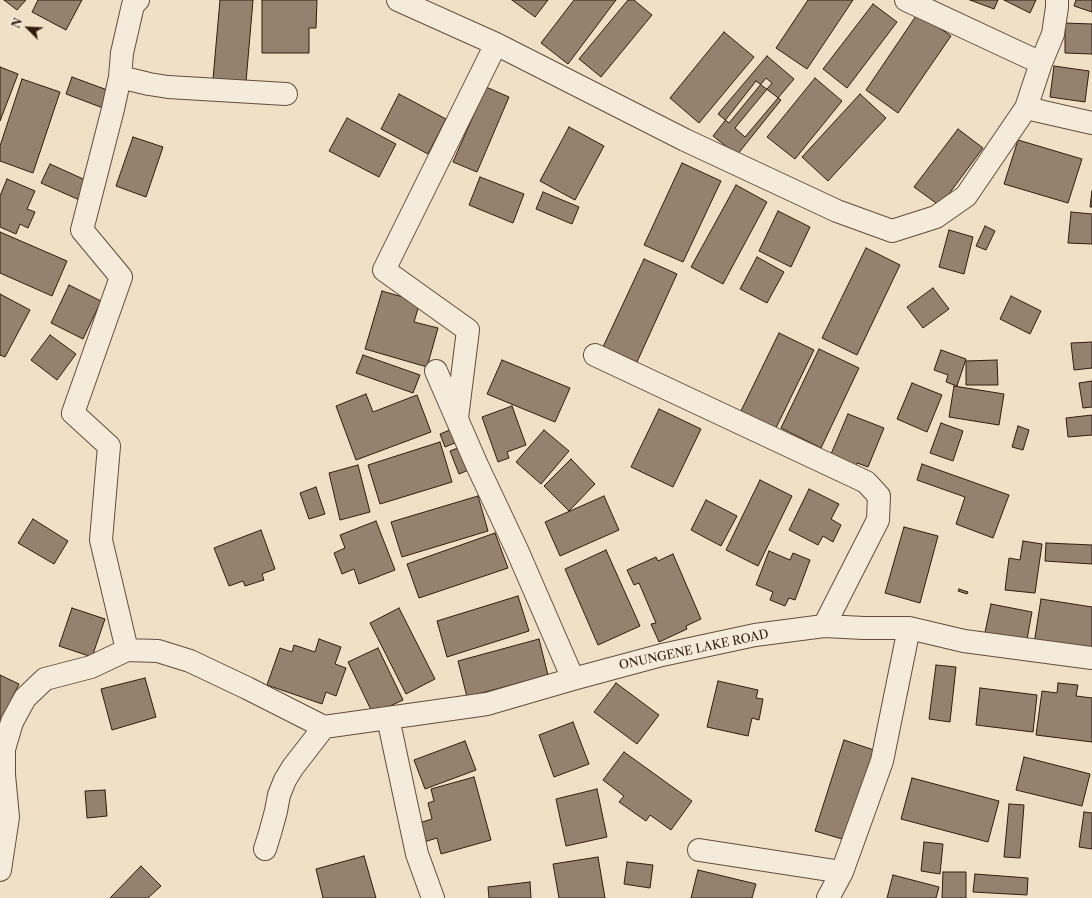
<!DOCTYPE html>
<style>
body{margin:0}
#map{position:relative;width:1092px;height:898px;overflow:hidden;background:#efe0c6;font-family:"Libre Caslon Text",serif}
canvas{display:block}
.north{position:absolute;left:8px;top:8px;width:40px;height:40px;-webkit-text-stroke:3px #f5ebda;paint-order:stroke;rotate:294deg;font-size:11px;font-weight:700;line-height:16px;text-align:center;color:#341c0f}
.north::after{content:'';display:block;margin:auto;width:14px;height:18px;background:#341c0f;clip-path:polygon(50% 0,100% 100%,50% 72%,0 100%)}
</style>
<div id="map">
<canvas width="1092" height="898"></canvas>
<div class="north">N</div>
</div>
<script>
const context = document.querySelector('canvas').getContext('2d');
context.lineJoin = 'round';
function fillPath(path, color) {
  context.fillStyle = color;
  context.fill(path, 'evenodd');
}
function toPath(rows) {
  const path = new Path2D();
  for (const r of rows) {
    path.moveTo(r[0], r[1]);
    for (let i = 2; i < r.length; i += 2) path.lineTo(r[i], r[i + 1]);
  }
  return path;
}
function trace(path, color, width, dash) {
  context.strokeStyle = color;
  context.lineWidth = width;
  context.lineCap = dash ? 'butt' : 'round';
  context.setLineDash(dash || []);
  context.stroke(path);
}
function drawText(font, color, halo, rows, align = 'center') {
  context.font = font + ' "Libre Caslon Text",serif';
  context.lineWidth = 3.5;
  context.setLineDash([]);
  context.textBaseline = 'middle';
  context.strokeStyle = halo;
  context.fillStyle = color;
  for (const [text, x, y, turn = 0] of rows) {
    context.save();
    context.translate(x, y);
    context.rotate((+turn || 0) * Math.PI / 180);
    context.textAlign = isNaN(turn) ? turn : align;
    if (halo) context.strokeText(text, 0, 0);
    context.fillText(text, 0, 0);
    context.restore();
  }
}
const building = toPath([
 [4,0,26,0,17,10,4,0],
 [38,0,82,0,66,30,32,12,38,0],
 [220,0,253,0,246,82,213,79,220,0],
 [262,0,317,0,316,28,309,28,309,53,262,53,262,0],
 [512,0,548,0,535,17,512,0],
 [574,0,616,0,568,64,541,43,574,0],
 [628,0,634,0,652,15,601,77,579,59,628,0],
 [808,0,853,0,807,69,776,48,808,0],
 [970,0,998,0,994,9,970,0],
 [1004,0,1036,0,1030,13,1004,0],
 [1076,0,1092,0,1092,12,1074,6,1076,0],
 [873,4,897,22,847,88,823,69,873,4],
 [918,13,951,36,898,113,866,90,918,13],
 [1065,23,1092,24,1092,54,1065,53,1065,23],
 [724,32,754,57,699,123,670,98,724,32],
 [767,56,794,79,745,137,735,128,772,83,766,78,729,123,718,114,767,56],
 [1054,66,1089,71,1085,102,1050,97,1054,66],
 [0,67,18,74,0,121,0,67],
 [72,77,110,91,103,108,66,94,72,77],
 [815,78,842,101,795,159,767,137,815,78],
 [22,79,60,92,33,173,0,161,0,146,22,79],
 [756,81,781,100,737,155,713,136,756,81],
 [486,87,509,97,477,172,453,162,486,87],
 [399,94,446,119,428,154,381,129,399,94],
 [860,94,886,118,828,181,802,157,860,94],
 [347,118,396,144,379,177,329,151,347,118],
 [569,127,604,146,575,200,540,181,569,127],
 [958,129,983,148,940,206,914,187,958,129],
 [133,137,163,147,146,197,116,186,133,137],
 [1018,140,1082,159,1068,203,1004,184,1018,140],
 [682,163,721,181,683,262,644,245,682,163],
 [50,164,92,183,84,202,41,183,50,164],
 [480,177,524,194,513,223,469,205,480,177],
 [7,179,35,191,27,209,35,212,28,228,20,224,16,234,0,227,0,196,7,179],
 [736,185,767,202,723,284,691,267,736,185],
 [1092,191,1092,207,1090,207,1092,191],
 [543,192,579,207,572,224,536,209,543,192],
 [778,211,810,227,791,267,759,251,778,211],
 [1071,212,1092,214,1092,244,1068,243,1071,212],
 [985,226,995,231,986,250,976,246,985,226],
 [949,230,973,237,964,274,939,267,949,230],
 [0,232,67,261,52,296,0,273,0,232],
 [866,248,900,265,857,355,822,338,866,248],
 [757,257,784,272,767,303,740,289,757,257],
 [644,259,677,274,637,362,603,347,644,259],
 [69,285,101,301,83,339,51,323,69,285],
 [933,288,949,309,923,328,907,307,933,288],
 [382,291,420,302,414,322,438,328,427,367,365,349,382,291],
 [0,294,30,310,5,357,0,355,0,294],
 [1011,296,1041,311,1030,334,1000,319,1011,296],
 [779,333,814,350,772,436,737,419,779,333],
 [50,335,76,354,57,380,31,360,50,335],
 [1092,342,1092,368,1074,370,1071,343,1092,342],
 [819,349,859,368,821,448,781,428,819,349],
 [941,350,966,359,957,386,946,382,948,375,934,370,941,350],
 [363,355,420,375,413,393,356,373,363,355],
 [502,360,570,388,555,422,487,394,502,360],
 [997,360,998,385,966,385,966,361,997,360],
 [1092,381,1092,407,1083,408,1079,383,1092,381],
 [912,383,942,395,927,432,897,419,912,383],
 [954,386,1004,394,999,425,949,417,954,386],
 [366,394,373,412,417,395,431,432,356,460,336,406,366,394],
 [512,406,526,445,507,452,509,458,498,462,482,417,512,406],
 [659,409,701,429,673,487,631,467,659,409],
 [848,414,884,428,868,467,857,463,854,471,828,461,848,414],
 [1092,415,1092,435,1068,437,1066,418,1092,415],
 [941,423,963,431,953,461,930,453,941,423],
 [1018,426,1029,430,1023,450,1012,447,1018,426],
 [457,427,462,440,445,447,440,434,457,427],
 [544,430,569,451,541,484,516,462,544,430],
 [440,442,452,482,380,504,368,465,440,442],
 [463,446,471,469,459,474,450,451,463,446],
 [571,459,595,484,569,511,544,486,571,459],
 [922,464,1009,495,993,538,956,524,965,497,917,480,922,464],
 [358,465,370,512,340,520,329,473,358,465],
 [760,480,792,496,758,566,726,550,760,480],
 [316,487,325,514,309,519,300,493,316,487],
 [809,489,839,504,831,519,841,525,833,542,823,536,818,545,789,530,809,489],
 [478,496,488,531,402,557,391,522,478,496],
 [604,496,619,530,560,556,545,522,604,496],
 [706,500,737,516,721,546,691,530,706,500],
 [33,519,68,541,54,564,18,543,33,519],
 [376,521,395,570,359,584,354,569,342,574,334,553,345,548,340,535,376,521],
 [904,527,938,536,920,603,885,593,904,527],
 [261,530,275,569,262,574,264,580,245,586,243,581,229,586,214,548,261,530],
 [495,533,508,568,419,598,407,564,495,533],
 [1023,541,1042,544,1035,593,1005,590,1009,558,1020,560,1023,541],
 [1046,543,1092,545,1092,564,1045,561,1046,543],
 [606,550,640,626,598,645,565,569,606,550],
 [769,551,790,560,793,553,810,560,795,600,789,598,785,606,770,600,773,592,756,585,769,551],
 [673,554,701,619,686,626,687,629,659,642,651,624,656,623,639,583,634,585,627,570,656,557,658,561,673,554],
 [959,589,968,592,967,594,958,591,959,589],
 [518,596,529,631,447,657,437,621,518,596],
 [1041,599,1092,607,1092,652,1034,644,1041,599],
 [991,604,1032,612,1026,645,984,637,991,604],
 [72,608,105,619,92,657,59,646,72,608],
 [399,608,435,679,406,694,370,623,399,608],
 [319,639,341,647,335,664,346,668,336,696,326,692,322,704,267,685,280,648,292,652,294,645,315,652,319,639],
 [539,639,548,675,467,697,458,661,539,639],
 [378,648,403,700,373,714,348,662,378,648],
 [936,665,956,667,950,722,929,719,936,665],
 [0,675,19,684,0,723,0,675],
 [145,678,156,717,112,730,101,689,145,678],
 [718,681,758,690,756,698,763,699,759,720,752,718,748,736,707,727,718,681],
 [616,683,659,715,637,744,594,712,616,683],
 [1058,683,1078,685,1076,696,1092,698,1092,742,1036,735,1042,691,1057,693,1058,683],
 [980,688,1037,695,1033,732,976,725,980,688],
 [573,722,589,764,554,777,539,735,573,722],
 [844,740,877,751,849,841,815,831,844,740],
 [465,741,476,770,425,789,414,760,465,741],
 [624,752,692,801,671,830,650,815,646,821,619,802,624,796,603,780,624,752],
 [1024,757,1090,774,1082,806,1016,790,1024,757],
 [474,777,491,840,441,854,437,838,424,842,419,823,432,819,428,803,434,801,431,789,474,777],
 [912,778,999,801,988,842,901,819,912,778],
 [597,789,607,837,566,846,556,799,597,789],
 [105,790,107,816,87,818,85,791,105,790],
 [1009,804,1024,805,1020,858,1004,857,1009,804],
 [1084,812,1092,813,1092,849,1079,847,1084,812],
 [924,842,943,844,940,874,921,871,924,842],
 [364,856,376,898,323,898,316,869,364,856],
 [598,857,605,898,559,898,553,864,598,857],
 [627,862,653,865,650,888,624,884,627,862],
 [141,866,161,886,148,898,110,898,141,866],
 [698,870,756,884,752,898,691,898,698,870],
 [943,872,966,872,966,898,942,898,943,872],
 [975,874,1028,878,1027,895,973,892,975,874],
 [893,875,939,887,936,898,887,898,893,875],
 [530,882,531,898,489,898,488,887,530,882]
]);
fillPath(building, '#95826e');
trace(building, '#341c0f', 1);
const minor = toPath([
 [398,0,496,44,685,140,837,211,892,231,936,217,966,196,1026,108,1092,123],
 [906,0,1041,63,1026,108],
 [1041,63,1053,34,1057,7,1057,0],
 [120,77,149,84,168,87,286,94],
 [595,355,866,482,879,496,878,520,824,626],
 [436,371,476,463,517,550,573,679],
 [457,418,468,330,384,270,496,44],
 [127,650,101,540,109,446,73,413,121,277,82,230,113,109,120,77,122,53,133,5,138,0],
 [388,718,417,854,433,898],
 [324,727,487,704,573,679,662,655,755,635,824,626,864,628,909,628,964,641,1092,658],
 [265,849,270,833,276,811,279,795,285,780,293,767,324,727],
 [699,850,842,872],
 [0,870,8,817,4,775,4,749,12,722,25,698,45,679,91,667,127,650,158,651,190,661,247,688,324,727],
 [828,898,842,872,882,761,909,628]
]);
trace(minor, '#634d3d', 24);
trace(minor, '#f5ebda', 22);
drawText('12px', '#341c0f', '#f5ebda', [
 ["ONUNGENE LAKE ROAD",694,650,-12]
]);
</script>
